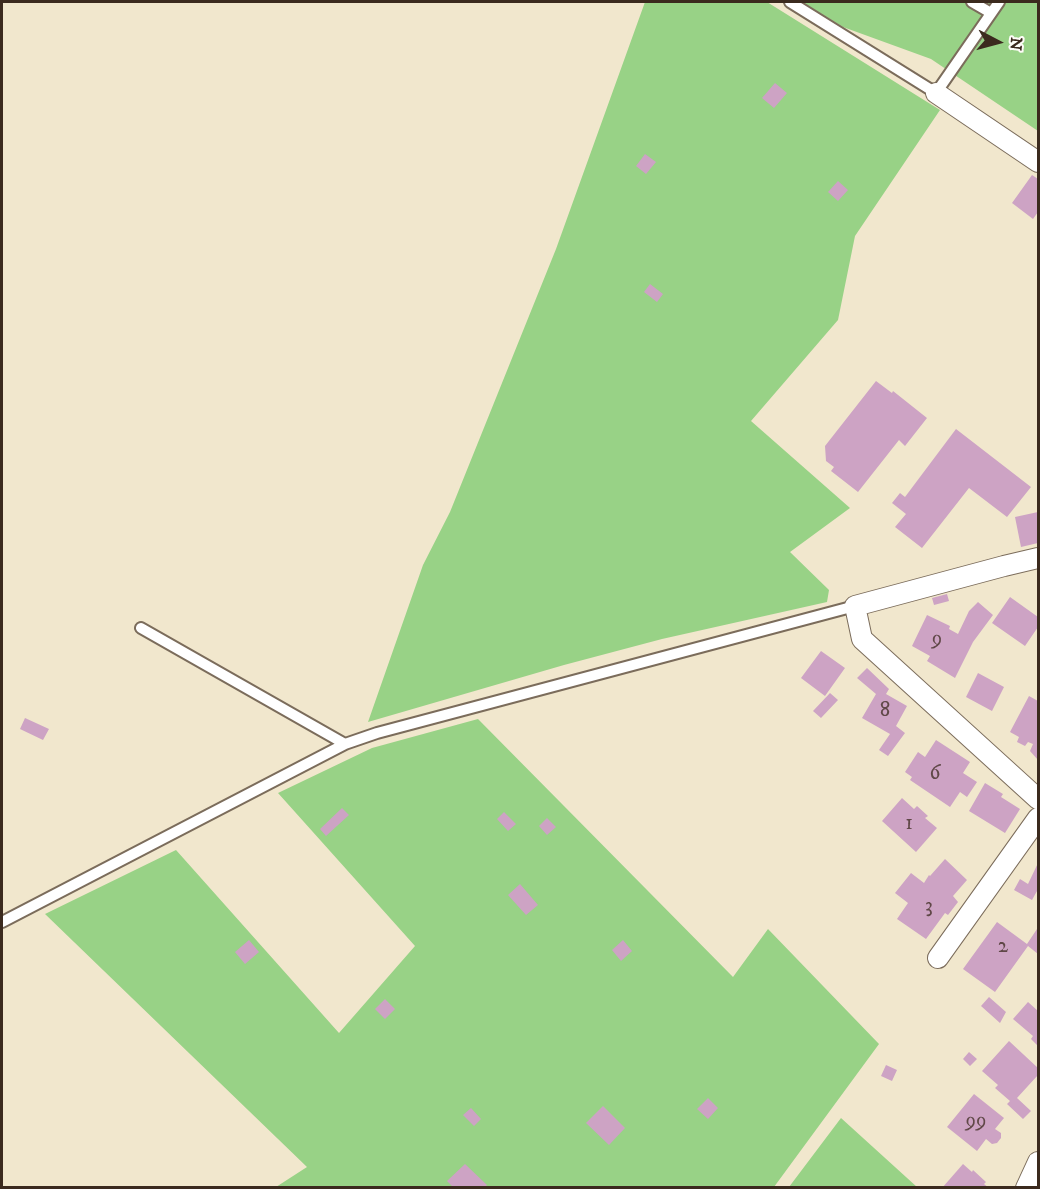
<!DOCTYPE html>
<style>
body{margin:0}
#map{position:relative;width:1040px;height:1189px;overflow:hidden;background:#f1e7cd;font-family:"IM FELL DW Pica",serif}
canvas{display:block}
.frame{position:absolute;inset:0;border:3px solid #3b2a1e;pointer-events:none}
.north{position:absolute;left:968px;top:12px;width:60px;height:60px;-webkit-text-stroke:4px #fdfcf7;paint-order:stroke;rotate:96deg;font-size:16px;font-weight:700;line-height:24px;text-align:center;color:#3b2a1e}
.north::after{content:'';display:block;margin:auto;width:21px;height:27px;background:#3b2a1e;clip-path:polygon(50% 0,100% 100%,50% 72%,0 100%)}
</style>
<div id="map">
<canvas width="1040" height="1189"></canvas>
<div class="frame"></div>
<div class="north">N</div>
</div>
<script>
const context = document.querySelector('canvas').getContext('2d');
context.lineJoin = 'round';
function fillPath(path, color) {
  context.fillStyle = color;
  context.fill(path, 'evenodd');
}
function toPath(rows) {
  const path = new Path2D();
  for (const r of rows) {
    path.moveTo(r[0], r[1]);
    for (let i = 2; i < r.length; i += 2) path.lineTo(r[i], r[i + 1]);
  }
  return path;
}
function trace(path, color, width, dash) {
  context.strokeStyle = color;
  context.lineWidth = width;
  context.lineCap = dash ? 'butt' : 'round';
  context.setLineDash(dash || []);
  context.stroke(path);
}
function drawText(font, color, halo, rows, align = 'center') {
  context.font = font + ' "IM FELL DW Pica",serif';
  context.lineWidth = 6;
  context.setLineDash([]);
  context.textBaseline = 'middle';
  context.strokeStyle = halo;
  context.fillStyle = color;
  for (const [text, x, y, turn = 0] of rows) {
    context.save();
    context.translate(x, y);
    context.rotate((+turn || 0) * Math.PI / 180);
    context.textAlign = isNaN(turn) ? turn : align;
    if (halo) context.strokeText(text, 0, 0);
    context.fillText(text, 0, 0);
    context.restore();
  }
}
fillPath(toPath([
 [645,2,767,2,940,110,855,236,838,320,751,421,850,508,790,552,829,590,827,602,662,639,564,665,368,722,423,565,450,512,556,249],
 [802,2,1038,2,1038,131,931,59,843,27],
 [478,719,733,977,768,929,879,1044,774,1187,276,1187,307,1167,45,914,176,850,339,1033,415,946,278,793,372,748],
 [841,1118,917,1187,789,1187]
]), '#98d286');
fillPath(toPath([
 [775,83,787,93,774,108,762,98],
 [645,154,656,162,646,174,636,166],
 [1032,175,1038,179,1038,212,1033,219,1012,203],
 [838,181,848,190,838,201,828,192],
 [650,284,663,294,657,302,644,292],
 [876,381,892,393,893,391,927,418,905,446,899,440,858,492,831,471,834,467,826,461,825,446],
 [956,429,1031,487,1007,517,969,488,922,548,895,527,906,514,892,503,900,493,905,497],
 [1038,512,1038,543,1021,547,1015,517],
 [947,594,949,601,934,605,932,598],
 [1010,597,1038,617,1038,627,1025,646,992,623],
 [978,602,993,615,973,642,955,678,927,661,930,656,912,646,927,615,950,626,949,629,958,634,969,611],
 [821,651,845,668,825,696,801,678],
 [867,668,889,689,886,694,907,706,896,726,905,733,888,756,879,750,890,734,862,718,876,694,857,678],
 [978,673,1004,687,992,711,966,697],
 [830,693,838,700,821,718,813,711],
 [1029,696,1038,701,1038,760,1030,751,1033,744,1028,742,1025,746,1017,742,1019,737,1010,732],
 [25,718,49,729,43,740,20,729],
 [936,740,970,762,963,773,977,782,967,797,960,792,950,807,910,780,912,777,905,772,918,752,925,757],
 [985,783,1003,794,1001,797,1020,809,1005,833,969,811],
 [902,798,914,809,917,806,928,816,925,818,937,828,916,852,882,821],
 [342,808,349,815,326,836,320,829],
 [504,812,516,824,508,831,497,819],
 [547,818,556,827,547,835,539,826],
 [945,859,967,880,953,896,958,902,948,915,945,913,926,939,897,919,908,903,895,893,911,873,924,883,929,875,930,876],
 [1038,863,1038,891,1037,891,1032,900,1014,890,1020,879,1028,884],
 [520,884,538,905,526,915,508,895],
 [997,922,1027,944,1037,929,1038,929,1038,954,1028,946,995,992,963,969],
 [249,940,259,952,245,964,235,952],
 [623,940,632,951,621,961,612,950],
 [989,997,1006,1012,1000,1023,981,1006],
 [385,999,395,1009,385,1019,375,1009],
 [1028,1002,1038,1011,1038,1046,1031,1039,1033,1036,1013,1019],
 [1009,1041,1038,1068,1038,1075,1017,1098,1031,1111,1023,1119,1007,1104,1010,1101,995,1088,998,1085,982,1071],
 [969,1052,977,1059,970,1066,963,1059],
 [886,1065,897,1070,892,1081,881,1076],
 [974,1094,1004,1118,995,1129,1001,1133,1001,1138,997,1143,992,1144,986,1139,977,1151,947,1127],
 [708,1098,718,1108,708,1119,697,1109],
 [603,1106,625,1128,609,1145,586,1123],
 [471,1108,481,1119,474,1126,463,1115],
 [465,1164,487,1185,484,1188,454,1188,447,1181],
 [963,1164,972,1172,973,1170,986,1182,984,1184,989,1188,942,1188]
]), '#cda3c4');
const service = toPath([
 [790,2,936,93,999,2],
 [972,2,991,13],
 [141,628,345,744],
 [2,922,345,744,377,733,855,606]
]);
const minor = toPath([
 [936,93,1038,162],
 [1038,558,1004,566,855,606,862,639,1038,799],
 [938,958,1038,818],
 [1026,1188,1038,1162]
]);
trace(service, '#7b6c5b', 14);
trace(minor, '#7b6c5b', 22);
trace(service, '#fff', 10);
trace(minor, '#fff', 20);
drawText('21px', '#604848', null, [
 ["9",937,641],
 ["8",885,712],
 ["6",935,775],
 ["1",909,825],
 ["3",929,908],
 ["2",1003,948],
 ["99",976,1123]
]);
</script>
